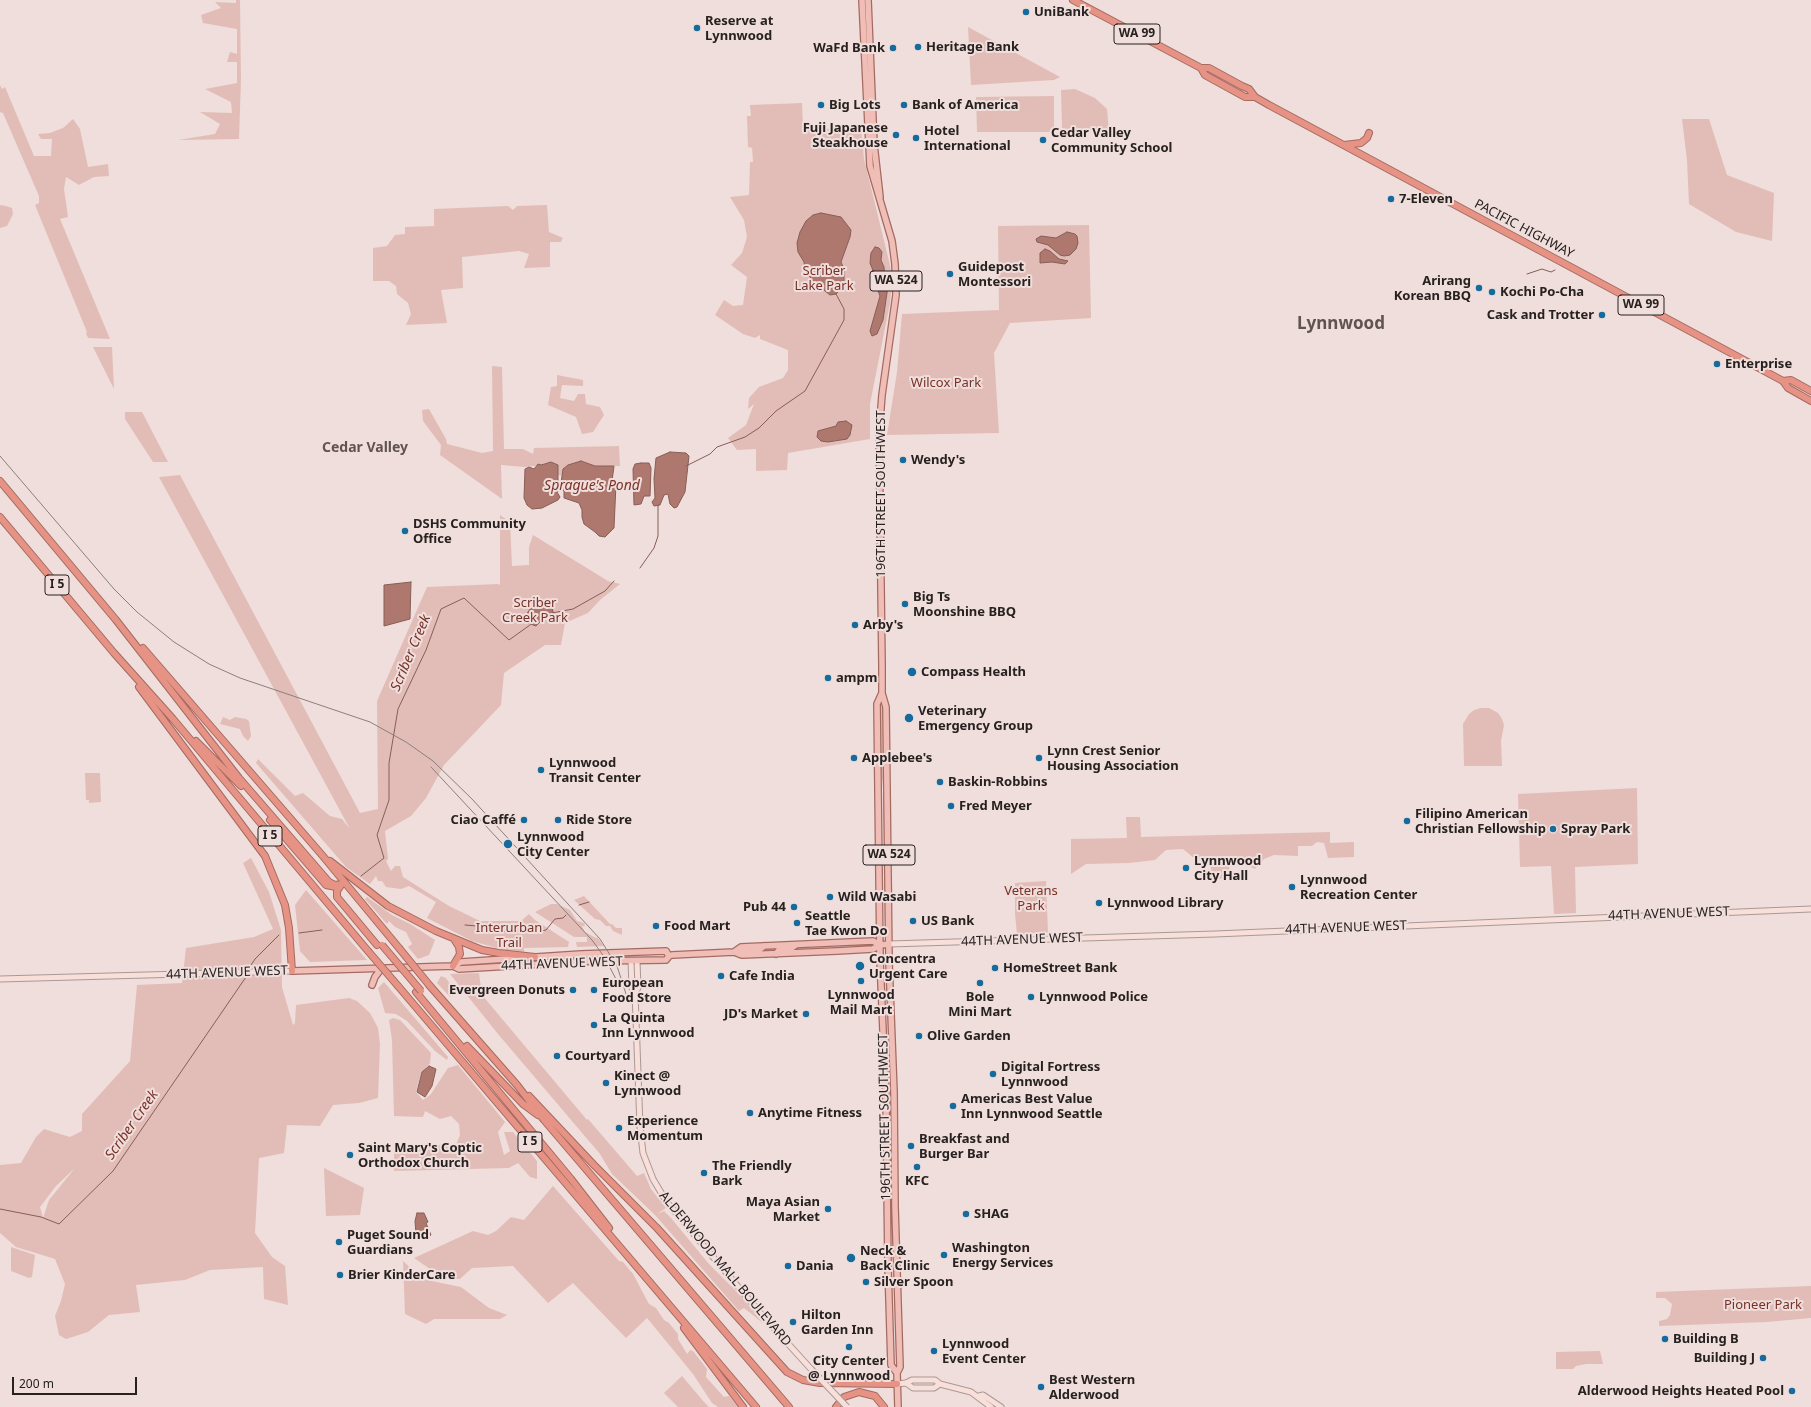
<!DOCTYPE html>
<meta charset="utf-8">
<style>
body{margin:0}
#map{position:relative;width:1811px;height:1407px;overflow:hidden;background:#efdedb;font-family:"Noto Sans",sans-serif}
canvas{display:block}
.scale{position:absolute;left:12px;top:1377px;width:125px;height:18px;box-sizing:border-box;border:2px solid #272120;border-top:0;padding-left:5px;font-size:12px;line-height:14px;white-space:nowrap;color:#272120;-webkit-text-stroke:3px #efdedb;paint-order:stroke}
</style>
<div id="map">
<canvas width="1811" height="1407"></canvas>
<div class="scale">200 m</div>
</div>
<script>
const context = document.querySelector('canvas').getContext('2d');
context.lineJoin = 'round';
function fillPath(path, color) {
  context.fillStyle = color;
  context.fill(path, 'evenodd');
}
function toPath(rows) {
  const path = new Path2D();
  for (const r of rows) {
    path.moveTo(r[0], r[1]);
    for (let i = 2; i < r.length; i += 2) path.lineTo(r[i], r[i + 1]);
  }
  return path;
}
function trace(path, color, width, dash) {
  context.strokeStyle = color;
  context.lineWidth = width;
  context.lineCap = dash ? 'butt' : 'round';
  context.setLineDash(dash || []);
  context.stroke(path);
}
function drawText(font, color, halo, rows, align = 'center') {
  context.font = font + ' "Noto Sans",sans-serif';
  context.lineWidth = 4;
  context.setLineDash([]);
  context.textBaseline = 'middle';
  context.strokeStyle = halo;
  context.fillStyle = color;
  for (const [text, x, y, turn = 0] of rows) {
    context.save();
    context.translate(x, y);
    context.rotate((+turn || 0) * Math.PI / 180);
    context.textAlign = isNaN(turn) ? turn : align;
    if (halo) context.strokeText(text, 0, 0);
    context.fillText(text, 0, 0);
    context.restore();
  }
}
fillPath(toPath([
 [236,0,240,0,241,79,239,139,178,140,215,134,220,124,200,112,232,113,231,102,205,89,237,83,237,62,227,62,230,52,237,54,237,29,203,23,201,15,221,8,215,2,236,3],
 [968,27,1060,77,1054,80,971,85],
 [0,85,2,89,5,87,34,156,51,156,52,139,41,139,38,134,50,133,63,128,73,119,80,129,88,167,108,164,109,176,94,177,79,185,66,177,64,189,68,217,60,219,110,339,88,338,86,333,87,332,35,205,39,203,39,196,3,113,0,112],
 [1075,89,1095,98,1107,109,1109,132,1064,130,1062,128,1061,90],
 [1054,96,1054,132,977,132,976,97],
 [802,103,803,129,861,128,864,159,890,265,892,283,890,303,870,404,870,439,788,453,787,470,756,471,756,449,737,450,728,438,746,425,754,404,748,409,749,398,759,387,783,378,788,370,788,350,760,339,760,335,755,338,743,334,715,315,724,300,733,306,743,305,747,277,731,265,742,253,747,237,744,220,730,197,749,195,750,162,753,162,752,148,748,147,747,116,751,116,750,105],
 [1682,119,1709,119,1727,175,1774,193,1772,241,1736,232,1689,204,1687,160],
 [0,205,6,206,12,208,13,214,7,226,0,228],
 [547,205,549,232,563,238,561,242,550,242,550,267,524,268,529,254,519,251,462,257,463,288,441,290,447,323,406,325,411,314,408,303,397,294,396,286,389,281,373,281,373,248,387,246,395,235,405,234,405,227,434,226,434,209,508,206,513,210,517,206],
 [1089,225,1091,318,1010,323,994,353,999,433,887,435,897,372,902,314,999,310,998,226],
 [93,347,112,347,114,389],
 [492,366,502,367,504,449,523,449,533,454,534,448,619,446,620,466,595,466,581,461,568,465,563,469,563,476,558,475,558,465,545,463,541,465,538,464,535,466,524,467,501,465,502,499,440,455,441,445,423,421,422,410,429,409,446,439,447,444,482,453,493,451],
 [557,375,583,380,583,386,562,385,560,398,574,401,578,394,585,394,586,404,600,407,604,415,593,432,582,434,576,417,548,405,551,387,557,386],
 [125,412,142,412,168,462,153,462,125,419],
 [180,475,360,813,378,809,377,701,427,587,498,584,500,585,500,515,510,522,512,566,529,565,529,547,533,535,608,581,620,584,600,600,588,613,565,623,561,645,545,645,504,673,501,705,444,765,426,798,411,816,385,831,388,859,386,861,391,871,395,866,400,866,403,877,449,906,480,921,521,921,529,914,535,920,569,942,568,947,524,948,524,952,500,949,472,941,427,918,436,902,409,886,401,889,386,887,382,881,378,881,376,876,370,884,346,867,256,763,258,759,295,796,303,793,330,816,342,819,350,829,159,477],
 [880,706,882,706,883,773,885,783,886,929,885,929,883,785,881,773],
 [1481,708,1489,708,1498,713,1502,719,1504,725,1501,741,1502,766,1464,766,1463,724,1469,714,1474,710],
 [223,717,230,720,235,717,246,719,249,721,251,736,248,741,243,736,240,729,220,724],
 [85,773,100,773,101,802,89,803,89,800,86,800],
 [1637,788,1638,864,1575,867,1576,913,1554,914,1551,866,1520,867,1518,794],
 [1126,817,1140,817,1141,837,1330,832,1330,843,1354,842,1354,857,1328,858,1324,843,1317,842,1312,846,1298,846,1298,856,1274,855,1264,859,1255,869,1248,866,1230,865,1228,875,1214,882,1209,860,1195,859,1183,849,1166,850,1155,860,1129,863,1086,864,1071,874,1071,839,1127,838],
 [251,858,269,892,281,930,282,987,293,1025,295,1023,296,1005,349,998,357,1001,370,1013,378,1028,380,1044,378,1098,359,1103,333,1105,320,1126,287,1125,284,1153,259,1158,255,1233,272,1257,285,1266,288,1305,264,1299,263,1267,210,1270,185,1280,136,1285,140,1312,109,1315,88,1332,66,1339,59,1335,55,1316,61,1301,65,1284,55,1259,16,1247,0,1233,0,1165,21,1163,36,1137,44,1129,70,1137,82,1131,82,1114,130,1061,137,985,182,983,186,948,254,937,273,929,243,863],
 [75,1168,49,1200,43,1218,40,1207,56,1186],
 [1046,881,1048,933,1017,934,1015,914,1015,883],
 [306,890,367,960,310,962,300,951,295,905],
 [584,896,610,924,612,924,616,928,622,928,622,935,613,931,610,926,606,926,600,920,595,919,574,900],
 [367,897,392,915,410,924,435,940,429,955,418,959,408,947,412,944,406,932,395,927,389,921,387,924,365,899],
 [551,904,557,904,570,910,577,921,584,923,585,926,582,926,585,932,596,938,597,937,604,946,577,947,576,942,587,942,587,937,574,937,535,912],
 [479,973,482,995,587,1120,588,1119,637,1176,644,1173,651,1189,666,1208,657,1214,664,1211,671,1218,709,1264,739,1294,764,1324,744,1308,739,1311,655,1215,612,1174,600,1154,498,1034,450,974],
 [441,976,446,978,454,990,453,994,450,997,437,983],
 [384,982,448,1057,447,1060,435,1051,407,1021,396,1014,385,1013,378,988],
 [393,1018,400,1020,431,1053,430,1063,421,1073,416,1092,423,1100,431,1094,448,1068,458,1065,505,1122,498,1132,504,1155,510,1151,504,1132,513,1132,537,1161,537,1179,530,1177,518,1163,509,1168,394,1171,394,1146,409,1154,417,1145,426,1151,444,1143,454,1150,460,1135,459,1124,451,1116,440,1119,425,1111,423,1117,394,1116,392,1040,389,1020],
 [324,1168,364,1188,360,1215,326,1216],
 [553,1186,619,1261,623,1262,633,1274,649,1304,656,1308,664,1320,669,1323,678,1334,678,1339,687,1354,690,1350,693,1351,707,1369,706,1377,724,1397,729,1396,738,1407,718,1407,712,1403,693,1374,647,1318,626,1338,573,1283,548,1303,513,1266,472,1268,460,1279,443,1278,414,1258,473,1231,488,1235,496,1231,511,1217,524,1220],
 [11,1247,35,1255,32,1277,29,1278,11,1271],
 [403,1261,422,1279,461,1287,489,1308,507,1315,500,1319,434,1319,426,1324,405,1314],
 [1811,1286,1811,1318,1767,1322,1659,1326,1659,1321,1667,1319,1670,1315,1672,1304,1665,1298,1656,1298,1656,1292],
 [1600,1351,1603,1364,1586,1364,1576,1366,1573,1369,1556,1369,1556,1352],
 [682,1376,704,1402,709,1407,678,1407,664,1393]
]), '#e2bdb7');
const water = toPath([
 [821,213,841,217,851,230,850,237,841,262,844,269,844,282,841,289,836,294,830,295,815,283,805,271,804,262,798,252,797,243,800,232,806,221,813,215,821,213],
 [1067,232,1075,234,1077,236,1078,243,1076,249,1070,255,1064,256,1060,255,1048,245,1037,242,1036,239,1041,236,1056,238,1067,232],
 [875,247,879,248,882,252,881,260,884,267,885,280,888,286,883,320,877,334,872,336,870,331,880,296,874,280,874,273,870,263,871,253,875,247],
 [1045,249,1050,251,1059,259,1068,261,1065,264,1052,262,1040,263,1040,253,1045,249],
 [846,421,852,425,850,435,847,439,828,442,821,441,817,437,818,431,836,426,838,422,846,421],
 [670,452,686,453,689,456,685,492,677,507,674,508,670,504,668,494,664,495,660,505,654,506,652,502,655,498,654,479,656,458,670,452],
 [581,461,595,466,614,466,612,481,616,484,614,528,605,537,599,536,595,532,584,524,582,517,582,510,579,503,564,498,564,491,561,489,557,492,560,497,558,500,542,508,532,509,527,505,524,498,525,469,529,467,534,469,538,464,541,465,551,462,558,465,558,482,561,483,563,469,568,465,581,461],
 [641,463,649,463,651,468,650,496,644,496,641,504,634,505,633,469,635,464,641,463],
 [411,582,410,619,384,626,384,585,411,582],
 [545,604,551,604,555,619,544,618,536,626,522,621,530,609,545,604],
 [429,1066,436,1069,432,1086,425,1097,417,1092,422,1072,429,1066],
 [417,1213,424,1213,428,1222,426,1223,431,1235,422,1239,416,1234,415,1221,417,1213]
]);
fillPath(water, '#af786e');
trace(water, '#865e57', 1);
trace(toPath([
 [1527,274,1542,269,1551,272,1555,270],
 [686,466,710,454,717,447,745,437,759,428,776,411,805,391,844,320,844,309,836,294],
 [640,568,654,548,658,536,658,505],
 [552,613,573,609,605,591,614,581],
 [361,876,384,858,377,835,389,800,389,763,398,709,426,650,441,609,464,598,509,640,530,625],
 [579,905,589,902],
 [465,925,477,926,486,930,512,932,535,928,541,931,546,930,555,919,563,918,566,915],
 [299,933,322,930],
 [251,965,255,959,279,935],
 [0,1209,41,1217,59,1224,113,1171,246,977]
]), '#865e57', 1);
const secondary = toPath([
 [889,944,1215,934,1811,909],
 [631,961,632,988,635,992,640,1127,643,1153,653,1179,666,1201,761,1314,811,1369],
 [0,979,292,971],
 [635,992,638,988,637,961],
 [906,1383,913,1388,934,1388,940,1384],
 [897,1384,906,1383,912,1380,935,1380,940,1384,971,1392,991,1407],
 [979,1396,983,1395,1001,1407]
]);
const primary = toPath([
 [862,0,870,166,892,241,895,264,896,295,882,395,879,433,882,665,882,693,877,704,880,960,886,1102,888,1267,891,1365,897,1373],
 [868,0,874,144,880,197],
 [882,693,886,707,889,962,894,1092,895,1207,900,1367,897,1373,898,1407],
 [734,952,741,947,873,941,880,945],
 [739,954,744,951,759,950,764,946],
 [776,954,779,950,790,949,796,945],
 [453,966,459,969,595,961,666,960,669,956,672,955,734,952,742,955,837,951,873,949,880,945,889,944],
 [292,971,453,966,461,962,581,954,666,951,669,956],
 [372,985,375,977,381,969]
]);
const highway = toPath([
 [1073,0,1201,68,1205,75,1245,97,1255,97,1269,105,1783,381,1788,388,1811,401],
 [1201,68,1209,68,1242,86,1249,89,1255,97],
 [1344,145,1361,143,1367,138,1369,133],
 [1783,381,1791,380,1811,391],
 [0,481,116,620,239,778,329,882,335,885,342,884],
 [0,517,114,653,173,719,368,951],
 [143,648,322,855,399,948],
 [139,687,265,856,285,905,289,928,292,971],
 [196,741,241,786],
 [270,820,326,885,336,887],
 [330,861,388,906,436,931,482,950,499,953,535,957],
 [341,885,337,891,337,897,377,945],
 [453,966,460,954,459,947,454,939],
 [398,986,756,1407],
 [430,986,517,1085,544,1120,789,1407],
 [416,992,571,1179,609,1228],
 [467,1046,523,1104,538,1115],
 [529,1096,594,1165,657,1228,787,1372,803,1380,820,1383,897,1384],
 [684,1328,743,1407],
 [836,1407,844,1397,859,1392,875,1396,884,1407]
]);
trace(secondary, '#a99996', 7);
trace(primary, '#a36b62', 8);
trace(highway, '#a36b62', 8);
trace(secondary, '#f8dfda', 5);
trace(primary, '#f0beb6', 5.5);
trace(highway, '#e69385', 6);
trace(toPath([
 [0,456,114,589,137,612,174,642,209,664,240,678,370,722,406,742,433,761,472,799,600,939,617,966,626,994],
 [431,767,592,940,605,958,617,981]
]), '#8a7f7d', 1);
const secondaryBridge = toPath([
 [811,1369,847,1407]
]);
const highwayBridge = toPath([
 [382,945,421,991],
 [399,948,430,986],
 [368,951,398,986]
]);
trace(secondaryBridge, '#a99996', 7, []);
trace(highwayBridge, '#a36b62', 8, []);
trace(secondaryBridge, '#f8dfda', 5);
trace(highwayBridge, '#e69385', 6);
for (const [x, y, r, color] of [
 [1026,12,4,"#156b9b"],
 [697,28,4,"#156b9b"],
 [918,47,4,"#156b9b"],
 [893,48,4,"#156b9b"],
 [821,105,4,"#156b9b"],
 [904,105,4,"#156b9b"],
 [896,135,4,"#156b9b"],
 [916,138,4,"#156b9b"],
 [1043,140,4,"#156b9b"],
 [1391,199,4,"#156b9b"],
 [950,274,4,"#156b9b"],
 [1479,288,4,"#156b9b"],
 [1492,292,4,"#156b9b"],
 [1602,315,4,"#156b9b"],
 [1717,364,4,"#156b9b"],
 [903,460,4,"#156b9b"],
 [405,531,4,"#156b9b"],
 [905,604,4,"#156b9b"],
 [855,625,4,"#156b9b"],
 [912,672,5,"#156b9b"],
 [828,678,4,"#156b9b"],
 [909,718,5,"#156b9b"],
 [854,758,4,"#156b9b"],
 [1039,758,4,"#156b9b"],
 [541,770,4,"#156b9b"],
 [940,782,4,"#156b9b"],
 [951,806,4,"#156b9b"],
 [524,820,4,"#156b9b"],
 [558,820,4,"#156b9b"],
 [1407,821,4,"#156b9b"],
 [1553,829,4,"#156b9b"],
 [508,844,5,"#156b9b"],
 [1186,868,4,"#156b9b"],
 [1292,887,4,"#156b9b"],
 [830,897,4,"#156b9b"],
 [1099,903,4,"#156b9b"],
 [794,907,4,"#156b9b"],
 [913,921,4,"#156b9b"],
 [797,923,4,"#156b9b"],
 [656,926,4,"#156b9b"],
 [860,966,5,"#156b9b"],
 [995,968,4,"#156b9b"],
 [721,976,4,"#156b9b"],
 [861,981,4,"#156b9b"],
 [980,983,4,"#156b9b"],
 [573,990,4,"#156b9b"],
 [594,990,4,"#156b9b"],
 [1031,997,4,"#156b9b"],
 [806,1014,4,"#156b9b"],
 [594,1025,4,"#156b9b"],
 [919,1036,4,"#156b9b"],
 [557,1056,4,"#156b9b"],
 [993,1074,4,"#156b9b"],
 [606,1083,4,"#156b9b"],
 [953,1106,4,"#156b9b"],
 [750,1113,4,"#156b9b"],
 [619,1128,4,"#156b9b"],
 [911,1146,4,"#156b9b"],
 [350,1155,4,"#156b9b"],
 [917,1167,4,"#156b9b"],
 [704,1173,4,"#156b9b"],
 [828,1209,4,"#156b9b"],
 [966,1214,4,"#156b9b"],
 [339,1242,4,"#156b9b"],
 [944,1255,4,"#156b9b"],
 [851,1258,5,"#156b9b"],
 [788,1266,4,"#156b9b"],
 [340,1275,4,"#156b9b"],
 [866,1282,4,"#156b9b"],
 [793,1322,4,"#156b9b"],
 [1665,1339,4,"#156b9b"],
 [849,1347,4,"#156b9b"],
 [934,1351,4,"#156b9b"],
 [1763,1358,4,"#156b9b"],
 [1041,1387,4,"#156b9b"],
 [1792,1391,4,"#156b9b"]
]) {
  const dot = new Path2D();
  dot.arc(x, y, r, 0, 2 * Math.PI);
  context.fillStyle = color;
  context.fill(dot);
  trace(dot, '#efdedb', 1.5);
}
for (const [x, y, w] of [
 [1137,34,46],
 [896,281,52],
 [1641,305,46],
 [57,585,24],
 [270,836,24],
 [889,855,52],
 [530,1142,24]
]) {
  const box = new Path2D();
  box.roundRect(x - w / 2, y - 10, w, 20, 3);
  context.fillStyle = '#efdedb';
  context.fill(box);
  trace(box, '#272120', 1);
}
drawText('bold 12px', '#272120', null, [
 ["WA 99",1137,34],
 ["WA 524",896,281],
 ["WA 99",1641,305],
 ["I 5",57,585],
 ["I 5",270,836],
 ["WA 524",889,855],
 ["I 5",530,1142]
]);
drawText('bold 13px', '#272120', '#efdedb', [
 ["UniBank",1034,12],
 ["Reserve at",705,21],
 ["Lynnwood",705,36],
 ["Heritage Bank",926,47],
 ["WaFd Bank",885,48,"right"],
 ["Big Lots",829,105],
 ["Bank of America",912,105],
 ["Fuji Japanese",888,128,"right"],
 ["Steakhouse",888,143,"right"],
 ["Hotel",924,131],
 ["International",924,146],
 ["Cedar Valley",1051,133],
 ["Community School",1051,148],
 ["7-Eleven",1399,199],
 ["Guidepost",958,267],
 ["Montessori",958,282],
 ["Arirang",1471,281,"right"],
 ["Korean BBQ",1471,296,"right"],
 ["Kochi Po-Cha",1500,292],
 ["Cask and Trotter",1594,315,"right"],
 ["Enterprise",1725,364],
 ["Wendy's",911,460],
 ["DSHS Community",413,524],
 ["Office",413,539],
 ["Big Ts",913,597],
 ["Moonshine BBQ",913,612],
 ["Arby's",863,625],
 ["Compass Health",921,672],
 ["ampm",836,678],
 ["Veterinary",918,711],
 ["Emergency Group",918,726],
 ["Lynn Crest Senior",1047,751],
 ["Housing Association",1047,766],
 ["Applebee's",862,758],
 ["Lynnwood",549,763],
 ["Transit Center",549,778],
 ["Baskin-Robbins",948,782],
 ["Fred Meyer",959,806],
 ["Filipino American",1415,814],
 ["Christian Fellowship",1415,829],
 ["Ciao Caffé",516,820,"right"],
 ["Ride Store",566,820],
 ["Spray Park",1561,829],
 ["Lynnwood",517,837],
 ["City Center",517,852],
 ["Lynnwood",1194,861],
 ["City Hall",1194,876],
 ["Lynnwood",1300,880],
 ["Recreation Center",1300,895],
 ["Wild Wasabi",838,897],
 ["Lynnwood Library",1107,903],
 ["Pub 44",786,907,"right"],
 ["Seattle",805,916],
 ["Tae Kwon Do",805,931],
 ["US Bank",921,921],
 ["Food Mart",664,926],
 ["Concentra",869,959],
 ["Urgent Care",869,974],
 ["HomeStreet Bank",1003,968],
 ["Cafe India",729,976],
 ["European",602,983],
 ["Food Store",602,998],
 ["Evergreen Donuts",565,990,"right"],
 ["Lynnwood",861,995,"center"],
 ["Mail Mart",861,1010,"center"],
 ["Bole",980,997,"center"],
 ["Mini Mart",980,1012,"center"],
 ["Lynnwood Police",1039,997],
 ["JD's Market",798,1014,"right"],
 ["La Quinta",602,1018],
 ["Inn Lynnwood",602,1033],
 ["Olive Garden",927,1036],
 ["Courtyard",565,1056],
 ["Digital Fortress",1001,1067],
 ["Lynnwood",1001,1082],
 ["Kinect @",614,1076],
 ["Lynnwood",614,1091],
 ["Americas Best Value",961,1099],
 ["Inn Lynnwood Seattle",961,1114],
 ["Anytime Fitness",758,1113],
 ["Experience",627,1121],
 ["Momentum",627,1136],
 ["Breakfast and",919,1139],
 ["Burger Bar",919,1154],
 ["Saint Mary's Coptic",358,1148],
 ["Orthodox Church",358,1163],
 ["The Friendly",712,1166],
 ["Bark",712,1181],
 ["KFC",917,1181,"center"],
 ["Maya Asian",820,1202,"right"],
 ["Market",820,1217,"right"],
 ["SHAG",974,1214],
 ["Puget Sound",347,1235],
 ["Guardians",347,1250],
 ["Washington",952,1248],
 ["Energy Services",952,1263],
 ["Neck &",860,1251],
 ["Back Clinic",860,1266],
 ["Dania",796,1266],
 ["Brier KinderCare",348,1275],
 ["Silver Spoon",874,1282],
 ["Hilton",801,1315],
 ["Garden Inn",801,1330],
 ["Building B",1673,1339],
 ["Lynnwood",942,1344],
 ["Event Center",942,1359],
 ["Building J",1755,1358,"right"],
 ["City Center",849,1361,"center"],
 ["@ Lynnwood",849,1376,"center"],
 ["Best Western",1049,1380],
 ["Alderwood",1049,1395],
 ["Alderwood Heights Heated Pool",1784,1391,"right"]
], 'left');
drawText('13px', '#272120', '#efdedb', [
 ["PACIFIC HIGHWAY",1524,229,28],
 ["196TH STREET SOUTHWEST",881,494,-90],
 ["44TH AVENUE WEST",1669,914,-2],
 ["44TH AVENUE WEST",1346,928,-2],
 ["44TH AVENUE WEST",1022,940,-2],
 ["44TH AVENUE WEST",562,964,-2],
 ["44TH AVENUE WEST",227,973,-2],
 ["196TH STREET SOUTHWEST",885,1117,-91],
 ["ALDERWOOD MALL BOULEVARD",725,1269,50]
]);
drawText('13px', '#783127', '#efdedb', [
 ["Scriber",824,271],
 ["Lake Park",824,286],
 ["Wilcox Park",946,383],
 ["Scriber",535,603],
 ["Creek Park",535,618],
 ["Veterans",1031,891],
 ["Park",1031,906],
 ["Interurban",509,928],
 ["Trail",509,943],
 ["Pioneer Park",1763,1305]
]);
drawText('bold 14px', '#615350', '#efdedb', [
 ["Cedar Valley",365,448]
]);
drawText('italic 14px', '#7a3329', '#efdedb', [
 ["Sprague's Pond",592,486],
 ["Scriber Creek",411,653,-67],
 ["Scriber Creek",132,1125,-55]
]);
drawText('bold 17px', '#615350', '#efdedb', [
 ["Lynnwood",1341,324]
]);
</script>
